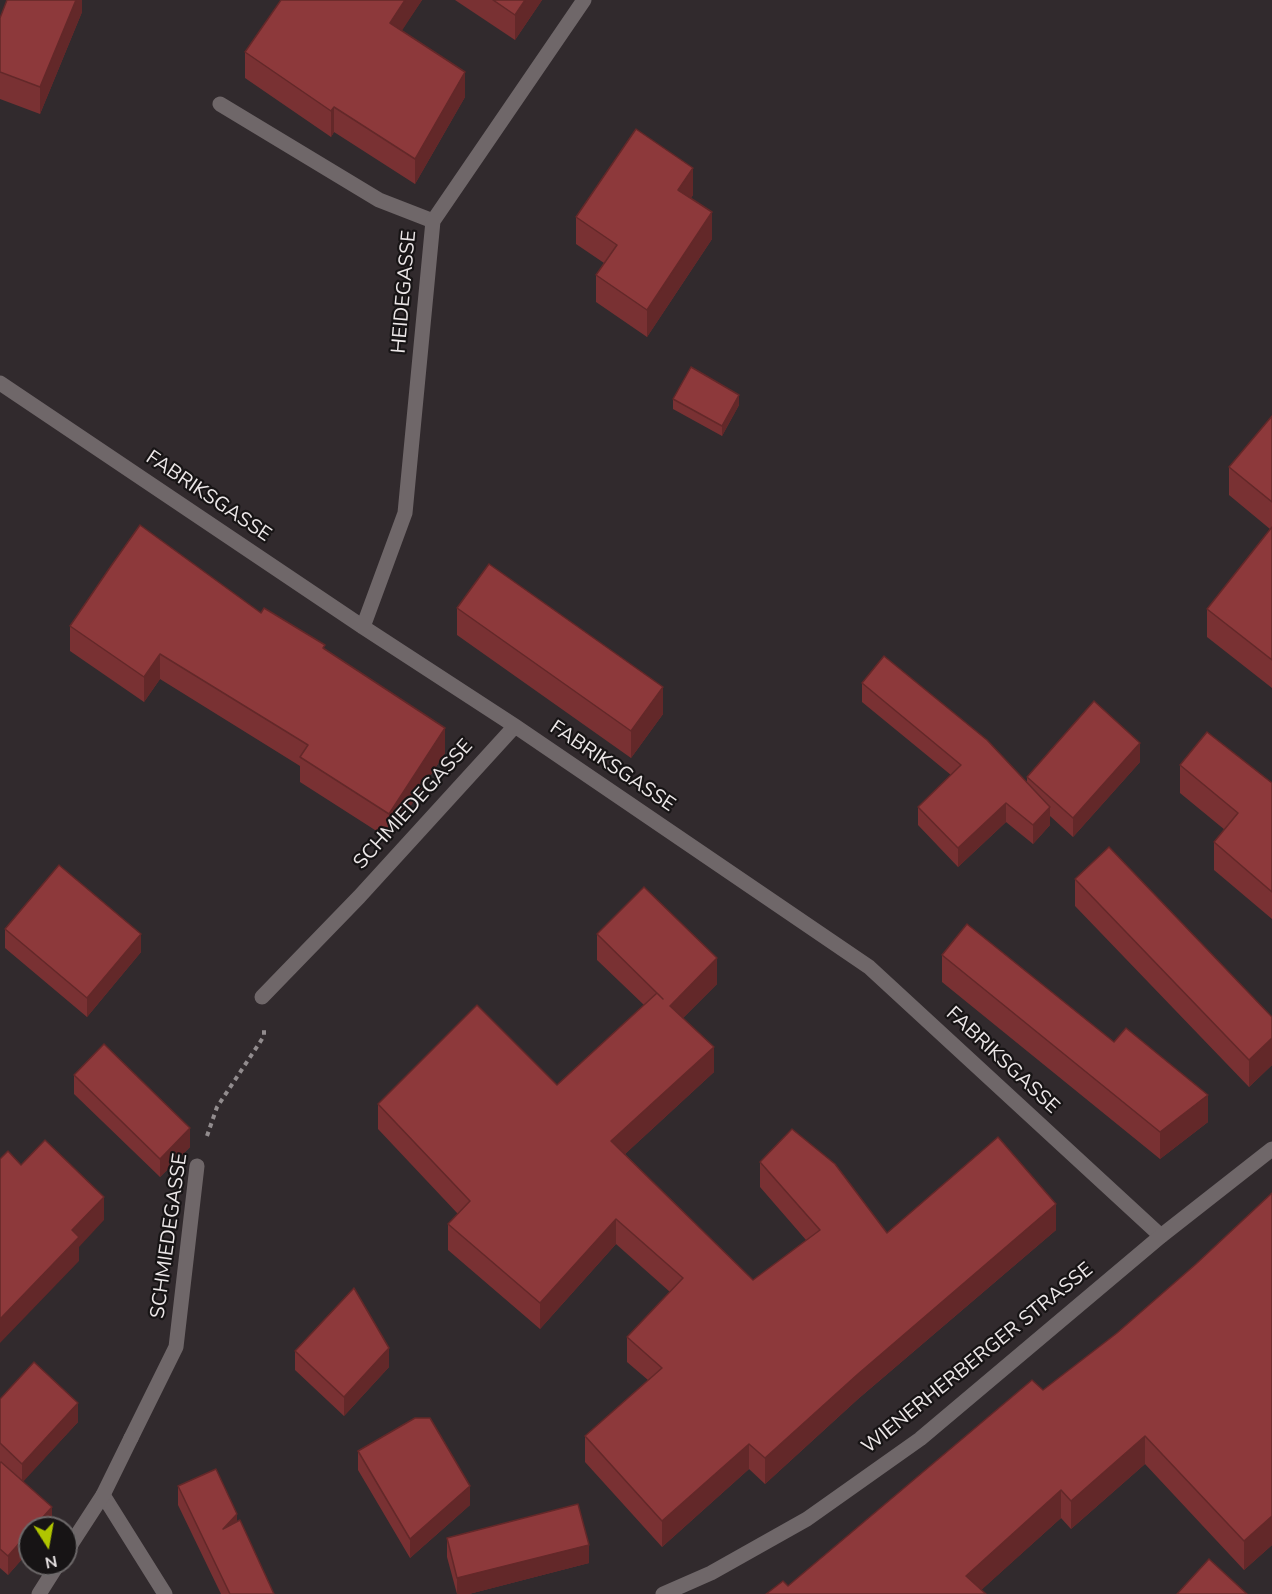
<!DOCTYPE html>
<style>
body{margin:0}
#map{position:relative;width:1272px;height:1594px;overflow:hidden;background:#312a2d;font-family:"Nunito Sans",sans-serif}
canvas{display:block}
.north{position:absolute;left:18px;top:1516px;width:60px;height:60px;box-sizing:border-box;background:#171415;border:2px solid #6c6869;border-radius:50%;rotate:169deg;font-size:16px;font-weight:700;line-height:24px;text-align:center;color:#ece7e8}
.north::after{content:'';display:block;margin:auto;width:21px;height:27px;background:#b0c500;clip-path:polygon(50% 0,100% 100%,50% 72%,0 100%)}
</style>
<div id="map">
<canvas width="1272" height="1594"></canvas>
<div class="north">N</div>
</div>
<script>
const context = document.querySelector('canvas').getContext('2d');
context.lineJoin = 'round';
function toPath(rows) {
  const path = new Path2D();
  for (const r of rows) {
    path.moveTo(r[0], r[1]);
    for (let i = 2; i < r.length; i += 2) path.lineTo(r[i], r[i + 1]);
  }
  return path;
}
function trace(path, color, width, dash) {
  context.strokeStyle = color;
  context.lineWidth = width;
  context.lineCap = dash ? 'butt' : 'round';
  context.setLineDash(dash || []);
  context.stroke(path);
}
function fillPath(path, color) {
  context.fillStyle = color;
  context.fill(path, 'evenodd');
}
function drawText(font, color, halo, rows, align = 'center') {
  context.font = font + ' "Nunito Sans",sans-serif';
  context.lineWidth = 4.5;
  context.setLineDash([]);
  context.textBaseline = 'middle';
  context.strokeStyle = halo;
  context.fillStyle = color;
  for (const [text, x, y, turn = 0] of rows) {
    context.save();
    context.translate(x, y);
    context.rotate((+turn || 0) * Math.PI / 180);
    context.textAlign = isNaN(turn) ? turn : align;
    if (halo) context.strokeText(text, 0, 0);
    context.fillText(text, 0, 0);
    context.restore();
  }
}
trace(toPath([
 [207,1136,217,1107,264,1036,264,1028]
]), '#928c8e', 4, [4.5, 4.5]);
trace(toPath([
 [220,104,379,200,433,221],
 [131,1438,176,1347,197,1166],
 [103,1495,165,1594]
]), '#6f6769', 15);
trace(toPath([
 [0,383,363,627,515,726,869,967,1161,1236],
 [363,627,405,513,433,221,584,0],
 [262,997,359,897,515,726],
 [66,1552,103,1495,131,1438],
 [39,1594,58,1564]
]), '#6f6769', 15);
trace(toPath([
 [663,1594,711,1573,807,1519,920,1439,1161,1236,1272,1149]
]), '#6f6769', 15);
fillPath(toPath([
 [82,0,82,12,40,114,0,99,0,18],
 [281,0,422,0,401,31,465,97,415,184,334,132,331,137,245,78,245,52],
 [455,0,542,0,515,40],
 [693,195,691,198,712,239,647,337,596,302,596,275,604,263,576,244,576,217],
 [673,399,739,405,722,436,673,409],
 [1272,416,1272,688,1207,637,1207,609,1270,529,1229,495,1229,467],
 [457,608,663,714,631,758,457,635],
 [261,613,325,649,445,753,389,839,300,782,300,766,160,679,144,702,70,651,70,626],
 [862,683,1027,782,1027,777,1140,762,1073,837,1050,816,1050,825,1033,844,1006,822,958,867,918,825,918,807,951,775,862,702],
 [1180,765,1272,783,1272,919,1214,870,1214,842,1225,830,1180,793],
 [1075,879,1272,1017,1272,1065,1249,1087,1075,906],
 [5,929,141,952,87,1017,5,948],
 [597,934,717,984,683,1018,714,1072,625,1154,753,1280,806,1240,760,1187,760,1162,887,1233,1056,1230,858,1399,765,1484,749,1469,662,1547,585,1462,585,1436,648,1380,627,1362,627,1337,670,1292,616,1244,540,1329,448,1250,448,1224,458,1214,378,1129,378,1104,557,1085,644,1005,597,960],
 [942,955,1114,1042,1208,1122,1160,1159,942,982],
 [74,1075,190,1147,160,1177,74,1094],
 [1272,1193,1272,1545,1244,1570,1145,1464,1071,1529,1061,1518,981,1590,788,1586,1117,1333,1196,1264],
 [295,1351,389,1367,344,1416,295,1370],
 [0,1399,78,1422,23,1481,52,1526,30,1528,30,1550,8,1575,0,1568],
 [358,1451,470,1505,410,1558,358,1470],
 [178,1486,237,1521,274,1594,221,1594,178,1505],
 [447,1538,589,1563,469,1594,457,1594,447,1557]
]), '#793133');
fillPath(toPath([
 [76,0,82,0,82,12,40,114,40,87],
 [405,0,422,0,390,49,390,23],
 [525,0,542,0,515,40,515,15],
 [465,72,465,97,415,184,415,159],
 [334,107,334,132,331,137,331,111],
 [693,168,693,195,678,217,678,190],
 [712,212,712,239,647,337,647,310],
 [739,395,739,405,722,436,722,426],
 [160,654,160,679,144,702,144,677],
 [663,687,663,714,631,758,631,731],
 [445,728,445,753,389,839,389,814],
 [1140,743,1140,762,1073,837,1073,818],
 [1006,803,1006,822,958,867,958,848],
 [1050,807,1050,825,1033,844,1033,825],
 [141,934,141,952,87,1017,87,998],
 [717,958,717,984,670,1031,670,1006],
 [1272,1038,1272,1065,1249,1087,1249,1060],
 [714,1047,714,1072,611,1167,611,1141],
 [1208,1095,1208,1122,1160,1159,1160,1132],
 [190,1128,190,1147,160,1177,160,1159],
 [104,1197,104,1220,79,1247,79,1261,0,1343,0,1319,72,1230],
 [1056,1204,1056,1230,858,1399,765,1484,765,1458,858,1374],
 [616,1219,616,1244,540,1329,540,1303],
 [389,1348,389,1367,344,1416,344,1397],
 [78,1403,78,1422,22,1483,22,1464],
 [1145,1436,1145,1464,1071,1529,1071,1501],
 [749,1444,749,1469,662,1547,662,1521],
 [470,1486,470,1505,410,1558,410,1539],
 [1061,1490,1061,1518,977,1594,966,1576],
 [52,1507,52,1526,49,1528,33,1528],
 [237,1514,237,1533,223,1529],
 [1272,1516,1272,1545,1244,1570,1244,1541],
 [30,1531,30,1550,8,1575,8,1556],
 [589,1545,589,1563,469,1594,457,1594,457,1578]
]), '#632829');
const building = toPath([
 [7,0,76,0,40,87,0,72,0,18,7,0],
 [281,0,405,0,390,23,465,72,415,159,334,107,331,111,245,52,281,0],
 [493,0,525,0,515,15,493,0],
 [636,129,693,168,678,190,712,212,647,310,596,275,617,245,576,217,636,129],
 [691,367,739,395,722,426,673,399,691,367],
 [1272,416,1272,502,1229,467,1272,416],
 [140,525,261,613,264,608,325,645,323,648,445,728,389,814,300,757,308,745,160,654,144,677,70,626,111,566,140,525],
 [1272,527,1272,660,1207,609,1272,527],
 [489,564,663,687,631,731,457,608,489,564],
 [884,656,987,740,1050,807,1033,825,1006,803,958,848,918,807,961,765,862,683,884,656],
 [1094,701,1140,743,1073,818,1027,777,1094,701],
 [1207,732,1272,783,1272,892,1214,842,1238,813,1180,765,1207,732],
 [1109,847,1272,1017,1272,1038,1249,1060,1075,879,1109,847],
 [59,865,141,934,87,998,5,929,59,865],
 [644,887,717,958,670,1006,714,1047,611,1141,753,1280,820,1230,760,1162,792,1129,835,1164,887,1233,998,1137,1056,1204,858,1374,765,1458,749,1444,662,1521,585,1436,662,1368,627,1337,683,1278,616,1219,540,1303,448,1224,470,1201,378,1104,477,1005,557,1085,657,993,663,999,597,934,644,887],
 [967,924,1114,1042,1126,1028,1208,1095,1160,1132,942,955,967,924],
 [104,1044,190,1128,160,1159,74,1075,104,1044],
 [45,1140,104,1197,72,1230,79,1237,0,1319,0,1159,8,1151,21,1165,45,1140],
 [1272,1193,1272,1516,1244,1541,1145,1436,1071,1501,1061,1490,966,1576,986,1594,766,1594,783,1581,788,1586,1032,1380,1043,1390,1117,1333,1196,1264,1272,1193],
 [354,1288,389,1348,344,1397,295,1351,354,1288],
 [34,1362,78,1403,22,1464,0,1443,0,1399,34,1362],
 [415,1418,430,1418,470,1486,410,1539,358,1451,415,1418],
 [1,1462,52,1507,33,1528,30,1528,30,1531,8,1556,0,1549,0,1463,1,1462],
 [216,1469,237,1514,223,1529,240,1520,274,1594,230,1594,178,1486,216,1469],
 [578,1504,589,1545,457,1578,447,1538,578,1504],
 [1209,1559,1247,1594,1177,1594,1209,1559]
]);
fillPath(building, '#8d393b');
trace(building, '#632829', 1.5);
drawText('20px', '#ece7e8', '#171415', [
 ["HEIDEGASSE",405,292,-85],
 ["FABRIKSGASSE",208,497,34],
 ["FABRIKSGASSE",612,767,34],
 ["SCHMIEDEGASSE",414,805,-48],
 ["FABRIKSGASSE",1002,1061,43],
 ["SCHMIEDEGASSE",170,1236,-82],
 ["WIENERHERBERGER STRASSE",978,1359,-39]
]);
</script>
